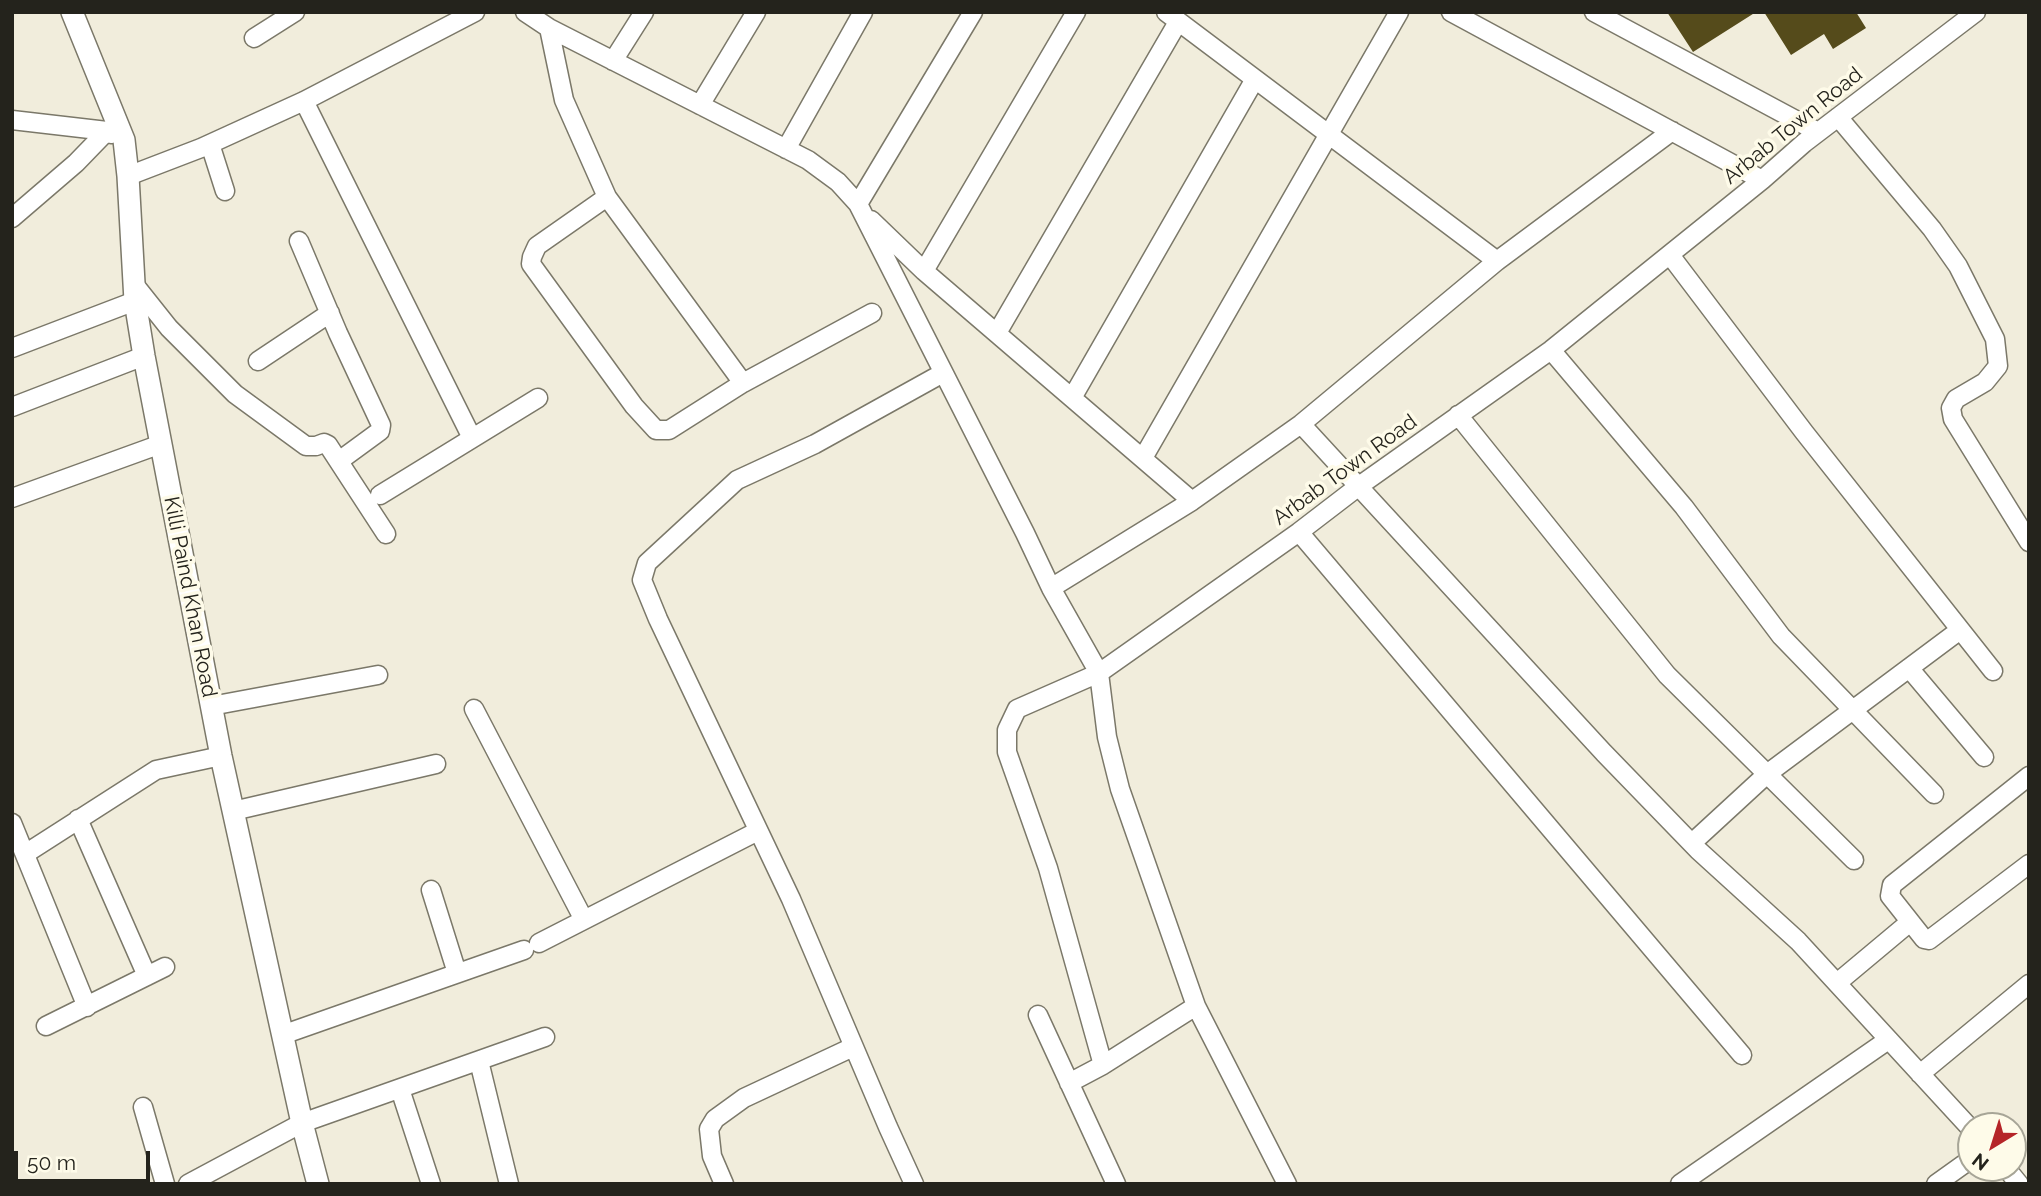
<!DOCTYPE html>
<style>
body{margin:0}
#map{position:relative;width:2041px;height:1196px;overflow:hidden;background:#f1eddc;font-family:Raleway,sans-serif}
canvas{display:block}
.frame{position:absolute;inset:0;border:14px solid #24231c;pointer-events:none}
.north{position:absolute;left:1957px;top:1112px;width:70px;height:70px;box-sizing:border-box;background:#fefbe9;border:2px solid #a7a597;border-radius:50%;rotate:218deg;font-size:19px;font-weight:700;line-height:28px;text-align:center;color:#24231c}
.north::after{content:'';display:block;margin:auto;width:24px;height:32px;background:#b52528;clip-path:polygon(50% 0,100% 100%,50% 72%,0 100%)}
.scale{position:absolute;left:14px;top:1151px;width:136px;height:32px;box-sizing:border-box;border:4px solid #24231c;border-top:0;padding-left:9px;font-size:21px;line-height:24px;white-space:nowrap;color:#24231c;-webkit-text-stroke:5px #fefbe9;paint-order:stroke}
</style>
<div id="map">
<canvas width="2041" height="1196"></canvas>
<div class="frame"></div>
<div class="north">N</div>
<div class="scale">50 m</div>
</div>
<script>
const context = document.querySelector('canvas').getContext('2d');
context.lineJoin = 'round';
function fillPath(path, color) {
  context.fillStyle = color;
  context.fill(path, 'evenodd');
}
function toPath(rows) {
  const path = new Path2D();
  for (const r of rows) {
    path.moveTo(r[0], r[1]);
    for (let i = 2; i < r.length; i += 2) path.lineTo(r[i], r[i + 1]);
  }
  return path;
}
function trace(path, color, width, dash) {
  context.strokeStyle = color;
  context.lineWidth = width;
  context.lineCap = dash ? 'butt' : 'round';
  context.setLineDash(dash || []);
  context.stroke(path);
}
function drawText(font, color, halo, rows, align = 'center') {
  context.font = font + ' Raleway,sans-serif';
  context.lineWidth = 7;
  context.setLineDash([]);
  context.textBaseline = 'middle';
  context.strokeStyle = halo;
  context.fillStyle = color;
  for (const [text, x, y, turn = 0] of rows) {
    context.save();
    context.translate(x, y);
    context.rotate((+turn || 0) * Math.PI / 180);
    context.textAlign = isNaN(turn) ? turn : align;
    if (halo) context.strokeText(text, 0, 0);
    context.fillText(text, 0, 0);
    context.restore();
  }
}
fillPath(toPath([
 [1667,12,1756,12,1693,52],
 [1764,12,1856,12,1866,28,1833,49,1824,34,1791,55]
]), '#554b1b');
const minor = toPath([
 [525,12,549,28,808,160,838,182,858,204,1025,533,1051,588,1099,673,1107,737,1120,789,1196,1006,1287,1184],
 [1166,12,1497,261],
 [1451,12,1762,180],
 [1594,12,1818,132],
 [549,28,564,100,607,197,743,383],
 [254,38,295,12],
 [613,61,644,12],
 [304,101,472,438],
 [700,105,756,12],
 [1838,117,1932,229,1958,266,1995,339,1998,366,1985,382,1956,399,1951,408,1953,419,2029,542],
 [12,120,107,131,111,134],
 [210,144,225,191],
 [786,149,863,12],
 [128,176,201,148,304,101,475,12],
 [607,197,537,246,532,257,531,264,634,406,656,430,669,430,743,383,872,313],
 [858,204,973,12],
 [12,218,76,163,107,131],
 [871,220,924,271,1192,501],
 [299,241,338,333,381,425,380,431,339,461],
 [1670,255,1804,432,1993,671],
 [924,271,1076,12],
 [134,284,169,328,235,394,306,446,316,446,324,443,328,445,386,534],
 [997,333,1178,22],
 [12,348,135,301],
 [1551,350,1684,507,1781,636,1934,794],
 [258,361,330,313],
 [1072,398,1255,79],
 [12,407,144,356],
 [1458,415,1667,675,1854,860],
 [1301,424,1604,753,1698,850,1798,941,1971,1129],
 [1143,458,1399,12],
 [380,495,538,398],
 [12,498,161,444],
 [1299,532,1742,1055],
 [1051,588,1192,501,1301,424,1497,261,1672,131],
 [1909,668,1984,757],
 [211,706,378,675],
 [474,709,584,920],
 [2029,776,1892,885,1890,896,1924,939,1929,940,2029,864],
 [233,811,436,764],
 [78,819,147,976],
 [12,823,87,1007],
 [1692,843,1767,774,1960,630],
 [25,854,156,770,221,756],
 [431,890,457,973],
 [539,943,758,831],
 [1837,983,1910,922],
 [1038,1015,1116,1184],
 [46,1026,165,967],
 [282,1035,524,950],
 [479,1061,509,1184],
 [1103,1065,1048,868,1007,752,1007,730,1017,709,1099,673,1299,532,1359,486,1551,350,1762,180,1804,143,1976,12],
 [1920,1074,2029,984],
 [1069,1083,1103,1065,1196,1006],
 [400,1089,431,1184],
 [143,1107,165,1184],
 [2006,1168,2019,1184],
 [188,1184,302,1123,545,1037],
 [724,1184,712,1156,709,1129,715,1119,744,1098,853,1047],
 [914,1184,888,1127,791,899,658,619,642,580,647,563,737,480,815,444,943,373],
 [1680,1184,1888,1040],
 [1936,1184,1971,1159]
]);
const tertiary = toPath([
 [72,12,124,140,128,176,135,301,144,356,221,756,302,1123,318,1184]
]);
trace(minor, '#7b7869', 21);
trace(tertiary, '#7b7869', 24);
trace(minor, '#fff', 18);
trace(tertiary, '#fff', 21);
drawText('21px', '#24231c', '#fefbe9', [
 ["Arbab Town Road",1793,126,-39],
 ["Arbab Town Road",1345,470,-36],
 ["Killi Paind Khan Road",190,597,79]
]);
</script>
